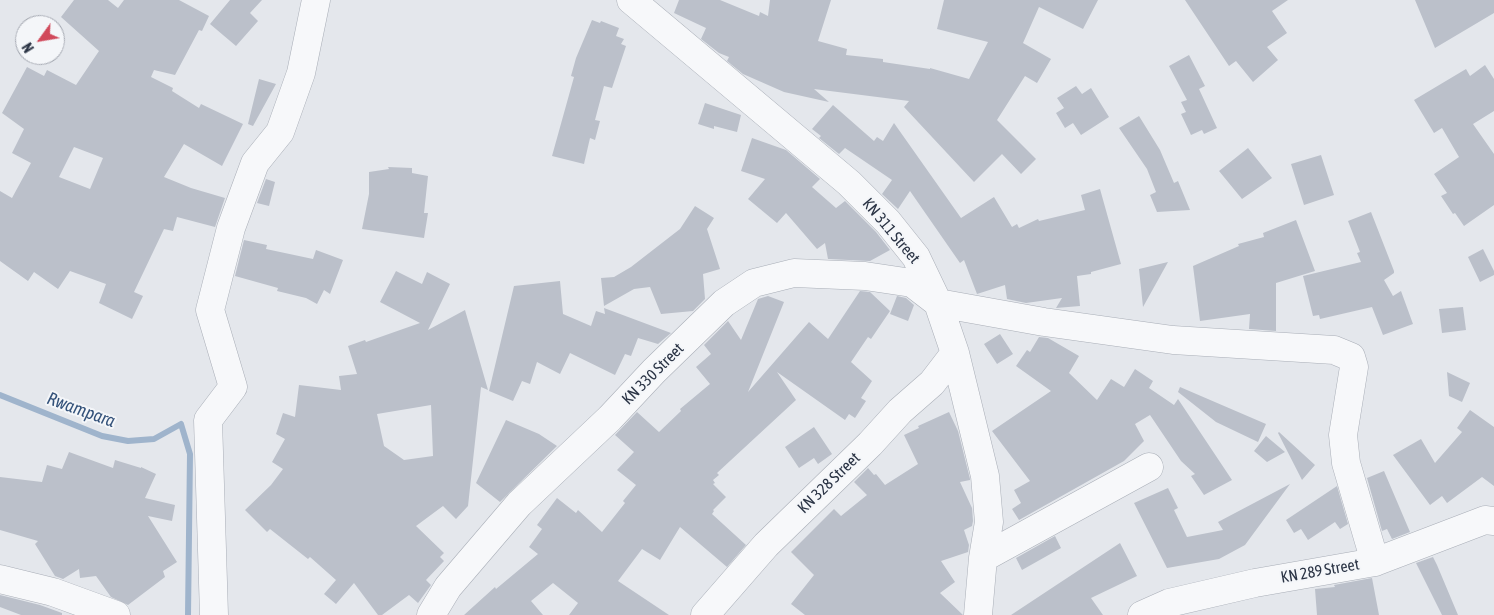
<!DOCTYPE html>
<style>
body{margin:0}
#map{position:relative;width:1494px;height:615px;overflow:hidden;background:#e4e7ec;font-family:"Asap Condensed",sans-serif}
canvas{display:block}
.north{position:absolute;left:15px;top:15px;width:50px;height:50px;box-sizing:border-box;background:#f4f6f9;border:1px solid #a4a8b1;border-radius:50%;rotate:238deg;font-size:14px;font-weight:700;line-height:20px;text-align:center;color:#2b3445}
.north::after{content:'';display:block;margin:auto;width:18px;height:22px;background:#d1495b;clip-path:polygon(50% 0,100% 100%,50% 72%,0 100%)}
</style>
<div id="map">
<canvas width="1494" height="615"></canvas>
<div class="north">N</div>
</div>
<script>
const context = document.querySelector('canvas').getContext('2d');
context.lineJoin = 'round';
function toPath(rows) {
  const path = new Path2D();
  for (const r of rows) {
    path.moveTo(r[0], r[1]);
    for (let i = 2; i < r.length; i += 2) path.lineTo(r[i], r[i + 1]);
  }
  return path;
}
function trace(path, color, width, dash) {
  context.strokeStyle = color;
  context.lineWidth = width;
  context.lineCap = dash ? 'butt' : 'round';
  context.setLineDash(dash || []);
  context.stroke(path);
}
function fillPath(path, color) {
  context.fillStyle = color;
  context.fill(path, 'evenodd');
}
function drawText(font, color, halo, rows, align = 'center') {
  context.font = font + ' "Asap Condensed",sans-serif';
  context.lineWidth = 4;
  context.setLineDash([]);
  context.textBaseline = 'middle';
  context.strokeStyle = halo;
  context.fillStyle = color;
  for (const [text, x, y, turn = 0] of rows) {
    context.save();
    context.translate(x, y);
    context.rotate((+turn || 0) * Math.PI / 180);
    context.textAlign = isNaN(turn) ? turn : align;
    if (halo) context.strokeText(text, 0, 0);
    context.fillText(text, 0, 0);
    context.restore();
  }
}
trace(toPath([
 [0,395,102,436,128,441,154,439,181,424,190,454,188,615]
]), '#9fb4cc', 6);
fillPath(toPath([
 [74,0,108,0,118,8,124,0,179,0,209,16,202,31,199,30,175,75,154,70,151,77,173,88,172,91,199,108,201,104,243,124,222,166,184,144,164,177,191,188,225,198,215,227,177,217,173,231,164,229,134,292,143,296,132,319,99,303,106,284,70,271,58,289,34,272,28,281,0,261,0,191,12,198,31,163,12,153,24,129,2,113,27,67,44,76,47,70,76,85,99,51,61,17],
 [74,147,103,158,90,189,59,177],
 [230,0,262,0,250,13,258,21,236,46,210,24],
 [679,0,720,0,759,16,760,12,768,16,770,0,831,0,818,41,847,49,846,55,883,59,883,62,930,69,930,68,969,79,988,42,937,29,944,0,1098,0,1083,29,1039,7,1023,43,1051,59,1037,83,1025,76,997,120,1036,159,1021,174,1002,154,974,182,904,107,909,101,814,89,829,102,784,92,743,74,727,61,729,57,719,53,701,39,706,28,674,13],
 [1185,0,1288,0,1272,11,1287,33,1267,47,1278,60,1253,82,1236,61,1229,66],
 [1415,0,1494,0,1494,13,1435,48],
 [592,20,600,23,601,21,619,28,616,36,624,39,621,44,626,46,612,88,604,86,595,120,600,121,595,140,590,138,584,164,552,156,574,77,571,76,576,58],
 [1189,55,1205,86,1199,89,1217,128,1204,134,1202,130,1191,135,1181,114,1186,112,1181,102,1187,100,1169,66],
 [1485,65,1494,79,1494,111,1473,124,1494,154,1494,205,1464,226,1455,213,1453,214,1441,196,1447,193,1434,174,1459,157,1442,128,1434,133,1414,100,1466,69,1470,76],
 [259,79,276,84,253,126,248,124],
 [1076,86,1082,94,1091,88,1109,117,1081,135,1073,123,1065,128,1056,113,1064,108,1057,98],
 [705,103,741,115,737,132,714,126,714,129,698,124],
 [833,105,874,141,877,137,883,141,894,123,961,218,994,197,1012,227,1017,224,1019,228,1038,219,1039,221,1085,210,1081,195,1100,189,1121,264,1091,272,1091,274,1077,276,1080,306,1056,308,1062,298,1026,303,1007,299,1005,285,977,294,964,260,960,263,910,191,898,209,882,194,892,180,845,148,839,154,819,138,821,136,812,129],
 [1139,116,1160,150,1174,183,1178,181,1190,210,1157,212,1150,195,1156,192,1147,169,1119,128],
 [752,138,786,150,820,179,812,187,836,208,845,201,876,232,890,250,870,261,828,259,825,243,817,249,786,213,777,223,748,199,765,179,741,171],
 [1248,148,1272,178,1242,199,1219,171],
 [1321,155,1334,195,1304,205,1291,164],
 [388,167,412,168,412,173,428,176,424,213,428,213,424,238,362,229,369,194,369,172,389,169],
 [266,179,275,182,269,206,257,203],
 [695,206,714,218,707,229,720,269,703,274,705,299,693,311,661,314,650,287,634,289,604,306,601,278,614,277,631,267,680,229],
 [1371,212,1394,271,1394,273,1384,280,1393,296,1401,291,1413,324,1383,335,1372,307,1320,319,1319,315,1313,316,1303,276,1361,262,1357,253,1360,252,1348,221],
 [1296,220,1315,271,1276,283,1276,331,1249,329,1250,314,1200,321,1193,266,1239,246,1238,244,1264,237,1263,233],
 [244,240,267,245,266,249,313,259,316,250,343,260,330,294,324,290,317,304,306,298,277,291,278,288,235,276],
 [1483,249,1494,271,1494,275,1480,282,1468,257],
 [1168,262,1143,307,1139,269],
 [396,271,422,284,427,272,450,284,428,330,465,310,488,390,481,387,468,506,456,519,443,506,416,526,444,553,440,557,444,561,426,580,431,585,418,603,409,595,382,615,378,615,354,583,336,604,324,594,336,580,310,557,308,559,270,529,267,532,245,510,271,485,283,469,272,462,285,439,276,434,283,413,295,417,299,385,341,390,339,376,357,374,348,346,365,340,366,342,420,323,380,302],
 [431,405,433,456,404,460,384,446,377,414],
 [560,281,563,314,591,326,596,311,605,314,604,308,671,333,658,344,638,338,631,356,625,354,615,375,570,353,560,374,537,362,530,384,522,381,513,401,489,391,514,286],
 [860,291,870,292,890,311,871,339,868,337,851,362,872,381,861,398,866,401,855,418,849,414,845,420,777,372,796,400,717,473,719,475,713,480,715,483,713,484,726,497,713,510,714,511,712,514,746,545,727,567,680,527,660,560,642,549,618,581,669,615,569,615,578,603,553,583,531,601,543,615,464,615,495,587,496,589,538,554,529,547,542,529,537,525,557,498,576,513,578,510,602,532,625,503,623,501,636,485,617,470,634,452,615,435,637,412,659,432,681,411,680,409,710,384,696,367,711,354,704,345,728,321,741,340,758,299,768,296,784,302,748,392,809,322,828,339],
 [897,296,906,298,914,305,908,321,890,314],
 [1463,307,1466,330,1442,333,1439,309],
 [1000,334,1013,354,997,364,984,344],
 [1039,337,1048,338,1079,356,1069,373,1097,400,1111,379,1124,387,1135,369,1153,381,1149,388,1174,405,1178,399,1232,480,1204,495,1191,476,1195,474,1181,461,1150,415,1135,424,1144,441,1124,461,1019,520,1012,509,1021,503,1014,490,1030,481,992,431,1051,391,1016,366,1027,350,1030,352],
 [1447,372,1470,383,1462,402,1449,396],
 [1180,387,1266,424,1258,442,1216,422,1178,392],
 [1470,410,1494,427,1494,486,1482,477,1447,503,1442,496,1430,505,1393,455,1421,439,1435,463,1462,432,1457,428],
 [949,412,958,431,970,479,970,480,960,482,972,508,973,521,972,526,964,530,969,545,968,552,941,561,955,582,940,593,963,615,805,615,791,604,814,575,791,552,834,509,841,516,867,495,854,482,868,468,874,475,876,474,885,485,918,464,904,435,919,428,918,426],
 [506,420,539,434,557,446,500,502,476,483],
 [814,427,832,454,818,464,814,458,799,468,785,447],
 [1279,432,1315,465,1302,480,1278,433],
 [1266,436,1285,452,1267,462,1254,451],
 [69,452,113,468,115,460,141,468,141,467,156,474,145,498,175,505,172,521,148,516,177,562,163,571,165,577,128,605,111,597,96,576,80,578,79,569,63,579,55,576,35,544,38,541,0,530,0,477,42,482,47,465,62,469],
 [1384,471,1410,532,1392,539,1387,529,1382,531,1367,478],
 [1290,484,1245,545,1219,559,1167,568,1134,503,1168,488,1178,508,1174,510,1187,537,1223,530,1218,522],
 [1337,486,1348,524,1340,529,1335,522,1308,540,1301,529,1294,533,1286,520],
 [1055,536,1061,548,1022,570,1016,558],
 [1120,543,1137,576,1091,598,1103,615,1011,615],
 [1433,557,1437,565,1458,615,1442,615,1416,563],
 [1372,578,1379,615,1317,615,1315,589,1335,587,1334,585],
 [0,595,40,605,62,613,62,615,21,615,0,607]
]), '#bbc0ca');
const minor = toPath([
 [631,0,849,183,888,222,916,257,938,303,955,353,985,476,989,522,983,558,978,615],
 [983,558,1149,467],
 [0,579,53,592,116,615],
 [214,615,208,420,233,387,210,310,231,228,255,163,280,132,301,73,316,0],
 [431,615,448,587,519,504,610,418,654,371,724,303,754,283,794,273,865,276,912,283,938,303,1044,322,1173,340,1334,350,1351,357,1354,367,1343,435,1346,463,1375,562],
 [705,615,766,545,870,444,900,411,932,383,955,353],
 [1142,615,1169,603,1255,583,1375,562,1485,520,1494,521]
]);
trace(minor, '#a9aeb7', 29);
trace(minor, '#f7f8fa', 28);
drawText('16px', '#2b3445', '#f4f6f9', [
 ["KN 311 Street",891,231,50],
 ["KN 330 Street",653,374,-45],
 ["KN 328 Street",829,483,-44],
 ["KN 289 Street",1320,571,-10]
]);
drawText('italic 18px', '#34527a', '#f4f6f9', [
 ["Rwampara",81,410,20]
]);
</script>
